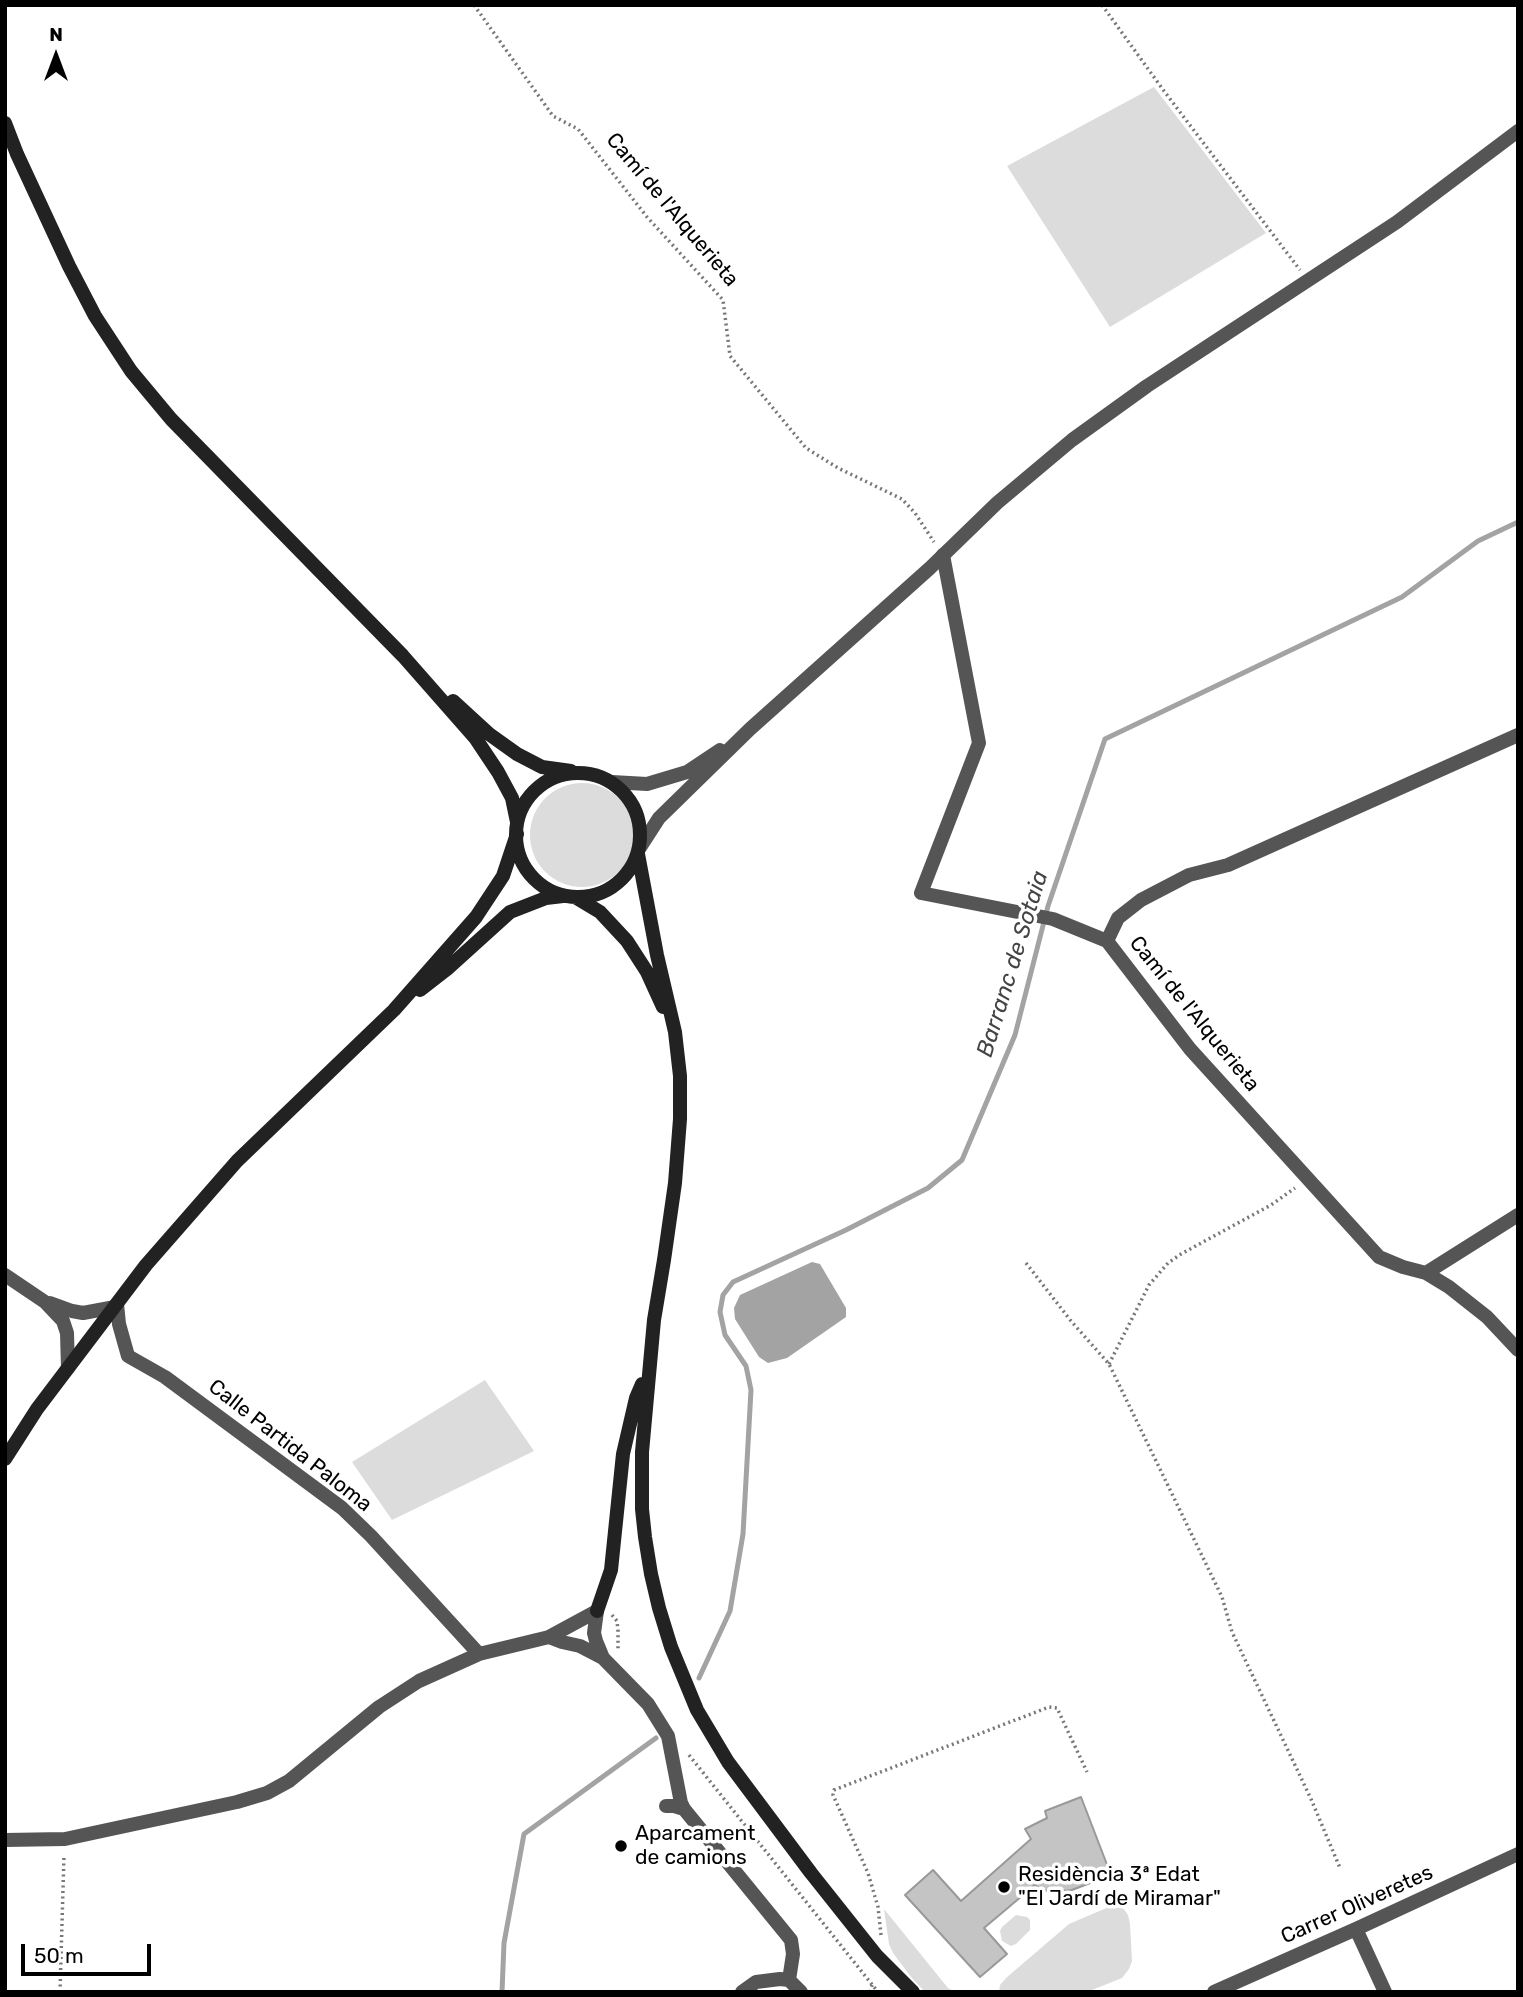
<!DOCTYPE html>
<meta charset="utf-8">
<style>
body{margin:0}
#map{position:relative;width:1523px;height:1997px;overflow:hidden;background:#fff;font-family:Rubik,sans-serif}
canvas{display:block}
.frame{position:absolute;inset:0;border:7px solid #000;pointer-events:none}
.north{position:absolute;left:21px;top:21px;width:70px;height:70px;-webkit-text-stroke:5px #fff;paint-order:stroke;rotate:0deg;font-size:19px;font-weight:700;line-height:28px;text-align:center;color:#000}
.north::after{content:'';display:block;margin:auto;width:24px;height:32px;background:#000;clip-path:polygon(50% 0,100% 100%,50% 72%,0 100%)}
.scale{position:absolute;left:21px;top:1944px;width:130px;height:32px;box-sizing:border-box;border:4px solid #000;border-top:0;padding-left:9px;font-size:21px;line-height:24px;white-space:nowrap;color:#000;-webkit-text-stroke:5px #fff;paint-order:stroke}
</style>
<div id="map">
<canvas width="1523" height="1997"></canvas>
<div class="frame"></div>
<div class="north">N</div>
<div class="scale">50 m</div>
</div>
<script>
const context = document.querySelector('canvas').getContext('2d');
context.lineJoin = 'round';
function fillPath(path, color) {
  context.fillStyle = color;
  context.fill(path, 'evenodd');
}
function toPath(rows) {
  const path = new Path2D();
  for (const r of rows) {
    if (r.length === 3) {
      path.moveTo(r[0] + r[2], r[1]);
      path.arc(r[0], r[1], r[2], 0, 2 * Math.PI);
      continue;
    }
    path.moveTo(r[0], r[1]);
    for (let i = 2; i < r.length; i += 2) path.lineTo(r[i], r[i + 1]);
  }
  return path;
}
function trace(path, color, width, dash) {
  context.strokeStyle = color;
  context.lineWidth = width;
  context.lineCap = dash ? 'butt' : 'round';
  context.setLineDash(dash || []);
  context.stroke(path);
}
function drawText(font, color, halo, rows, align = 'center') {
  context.font = font + ' Rubik,sans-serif';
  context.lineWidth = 7;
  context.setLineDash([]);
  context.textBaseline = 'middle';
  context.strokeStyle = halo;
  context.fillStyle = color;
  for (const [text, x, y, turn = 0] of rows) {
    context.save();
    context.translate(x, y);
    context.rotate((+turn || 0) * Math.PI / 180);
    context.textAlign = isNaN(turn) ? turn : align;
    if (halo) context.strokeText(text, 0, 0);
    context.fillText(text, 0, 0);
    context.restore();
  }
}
fillPath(toPath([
 [1154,87,1266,233,1110,327,1007,166],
 [582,835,52],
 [485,1380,534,1451,392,1520,352,1462],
 [1111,1906,1123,1908,1128,1915,1130,1924,1132,1961,1129,1969,1122,1978,1087,1992,999,1992,1000,1985,1006,1978,1069,1924],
 [884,1909,948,1988,955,1992,925,1992,911,1977,893,1953,889,1944],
 [1016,1915,1027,1917,1030,1920,1030,1930,1016,1944,1011,1946,1002,1941,1000,1931,1002,1927]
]), '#dcdcdc');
fillPath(toPath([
 [812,1262,820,1264,846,1308,846,1317,787,1358,768,1363,759,1357,735,1319,734,1308,740,1295]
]), '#a3a3a3');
trace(toPath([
 [699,1678,730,1611,743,1534,751,1390,746,1366,725,1335,720,1312,723,1295,733,1282,846,1230,928,1188,962,1160,1015,1035,1048,906,1105,739,1402,597,1478,541,1518,522],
 [502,1992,504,1943,524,1834,656,1738]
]), '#a3a3a3', 5);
const building = toPath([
 [1081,1797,1111,1875,1072,1890,1055,1892,1043,1890,1035,1885,984,1928,1007,1954,980,1977,905,1895,933,1870,961,1901,1031,1839,1025,1829,1047,1818,1045,1811,1081,1797]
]);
fillPath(building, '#c4c4c4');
trace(building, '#999', 2);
trace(toPath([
 [474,5,553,116,578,129,647,217,723,300,730,356,806,448,838,468,902,499,915,513,934,542],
 [1102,5,1164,91,1300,270],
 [1026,1263,1071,1321,1109,1364,1222,1597,1232,1632,1311,1799,1340,1868],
 [1109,1364,1149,1285,1168,1263,1181,1254,1271,1205,1295,1188],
 [612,1615,617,1621,618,1631,618,1651],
 [689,1755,878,1992],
 [881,1935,878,1907,868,1873,833,1795,834,1790,1049,1707,1057,1708,1087,1772],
 [60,1992,64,1855],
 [870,1992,872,1985]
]), '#777', 3.5, [2, 3.5]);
trace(toPath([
 [943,555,979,743,921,893,1053,919,1107,941,1190,1049,1379,1257,1403,1267,1426,1273,1449,1287,1487,1317,1518,1350],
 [1107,941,1118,918,1141,900,1189,875,1228,865,1518,735],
 [1426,1273,1518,1215],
 [5,1275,45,1302,63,1321,67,1333,68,1368],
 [50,1303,72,1311,83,1313,115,1307],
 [117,1304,119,1324,128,1356,165,1377,342,1508,371,1536,479,1654],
 [597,1611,594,1633,596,1641,603,1658,648,1704,668,1736,681,1803,684,1809,791,1940,793,1954,789,1980],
 [549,1637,562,1642,580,1646,603,1658],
 [666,1806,674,1806,684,1809],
 [5,1840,65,1839,237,1802,267,1793,289,1781,379,1707,419,1681,479,1654,549,1637,597,1611],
 [1356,1929,1385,1992],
 [742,1992,756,1982,780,1979,789,1980,801,1992],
 [1214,1992,1356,1929,1518,1854]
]), '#555', 14);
trace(toPath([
 [612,782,647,784,687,772,720,750],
 [639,849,659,818,750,729,930,568,997,503,1072,440,1147,386,1397,222,1518,131]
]), '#555', 14);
trace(toPath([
 [5,123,17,154,69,266,95,316,131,371,171,419,403,656,476,739,498,772,512,798,517,822],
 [453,701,489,734,517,754,542,767,571,771],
 [578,835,62],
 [638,854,657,955,675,1032,680,1076,680,1119,675,1183,664,1260,654,1320,642,1452,642,1509,645,1537,651,1574,659,1608,671,1647,697,1710,728,1762,811,1873,877,1956,913,1992],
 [575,897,600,912,627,941,647,972,663,1007],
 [420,990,447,969,510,912,546,898,563,896],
 [5,1459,37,1409,146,1265,237,1161,394,1010,476,917,503,876,517,834],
 [597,1611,611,1570,623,1454,636,1398,642,1384]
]), '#222', 14);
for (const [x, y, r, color] of [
 [621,1846,7,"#000"],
 [1004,1887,7,"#000"]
]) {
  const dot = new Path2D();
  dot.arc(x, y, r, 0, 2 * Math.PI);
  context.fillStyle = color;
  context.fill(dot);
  trace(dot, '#fff', 2.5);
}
drawText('21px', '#000', '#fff', [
 ["Camí de l'Alquerieta",672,210,50],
 ["Camí de l'Alquerieta",1194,1014,51],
 ["Calle Partida Paloma",290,1446,38],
 ["Carrer Oliveretes",1357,1905,-24]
]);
drawText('21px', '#000', '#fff', [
 ["Aparcament",635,1834],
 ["de camions",635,1858],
 ["Residència 3ª Edat",1018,1875],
 ["\"El Jardí de Miramar\"",1018,1899]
], 'left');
drawText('italic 23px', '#444', '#fff', [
 ["Barranc de Sotaia",1013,964,-73]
]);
</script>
